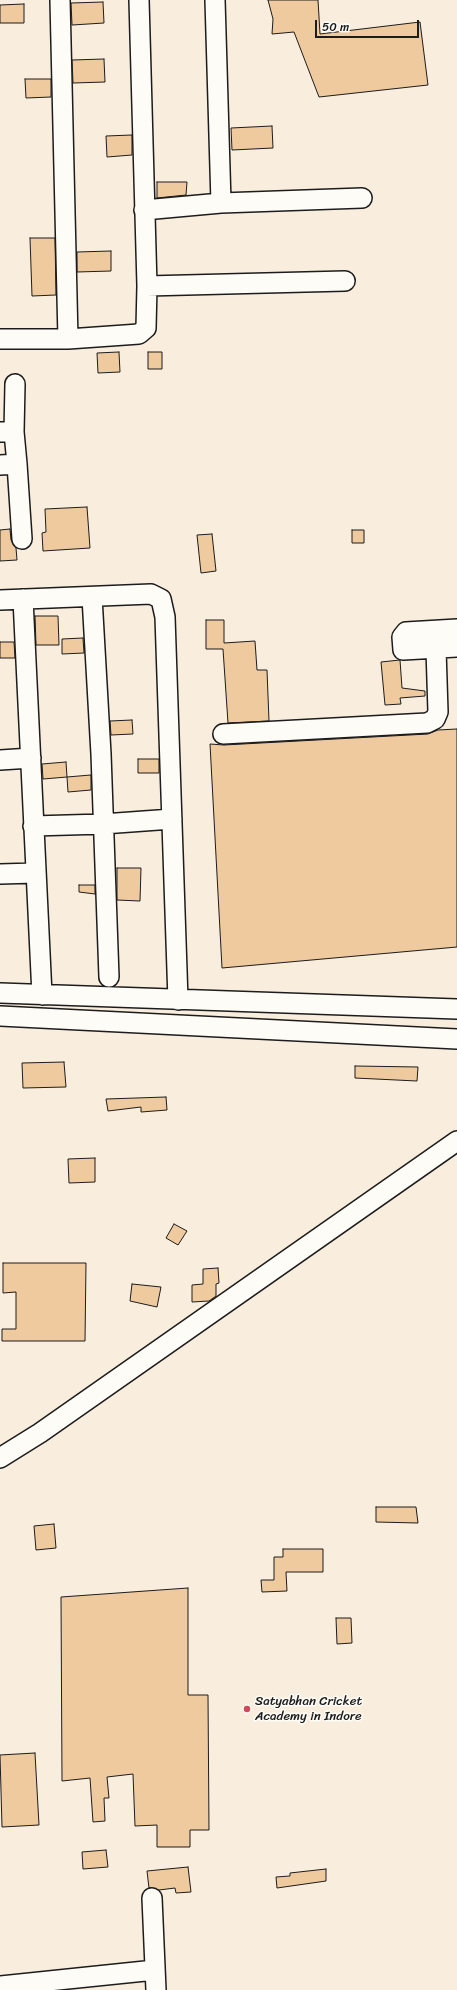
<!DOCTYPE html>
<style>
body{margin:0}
#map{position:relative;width:457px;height:1990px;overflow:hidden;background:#f9eddd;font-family:Sriracha,sans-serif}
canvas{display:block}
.scale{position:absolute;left:315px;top:20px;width:104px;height:18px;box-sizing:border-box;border:2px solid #1c1c1c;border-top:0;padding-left:5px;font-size:12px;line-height:14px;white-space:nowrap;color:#1c1c1c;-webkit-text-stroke:3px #fdfcf7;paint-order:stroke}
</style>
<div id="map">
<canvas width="457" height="1990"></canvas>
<div class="scale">50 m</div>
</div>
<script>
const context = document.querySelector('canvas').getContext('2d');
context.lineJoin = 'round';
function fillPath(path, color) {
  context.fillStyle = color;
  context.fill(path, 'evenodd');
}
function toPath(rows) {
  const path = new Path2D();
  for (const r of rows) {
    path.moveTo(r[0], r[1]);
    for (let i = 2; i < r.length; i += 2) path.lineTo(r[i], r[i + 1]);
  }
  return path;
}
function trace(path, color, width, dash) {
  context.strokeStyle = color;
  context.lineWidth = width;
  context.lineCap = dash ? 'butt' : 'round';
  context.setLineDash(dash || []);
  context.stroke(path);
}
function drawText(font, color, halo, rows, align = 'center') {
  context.font = font + ' Sriracha,sans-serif';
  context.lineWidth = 3;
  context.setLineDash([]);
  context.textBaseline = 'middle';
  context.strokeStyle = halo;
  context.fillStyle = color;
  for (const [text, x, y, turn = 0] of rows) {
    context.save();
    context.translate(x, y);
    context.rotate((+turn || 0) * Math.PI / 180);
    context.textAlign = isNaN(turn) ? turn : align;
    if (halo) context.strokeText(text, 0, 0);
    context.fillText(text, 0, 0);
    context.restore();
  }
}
const building = toPath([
 [268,0,318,0,320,34,420,22,428,85,319,97,294,32,272,34,273,19,268,0],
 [103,2,104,23,72,25,71,3,103,2],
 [24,4,24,23,0,23,0,5,24,4],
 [104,59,105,82,73,83,72,60,104,59],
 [25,79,51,79,51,97,26,98,25,79],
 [272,126,273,148,232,150,231,128,272,126],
 [132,135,132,155,107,157,106,136,132,135],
 [157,182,187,182,186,195,157,198,157,182],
 [30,238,55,238,56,295,32,296,30,238],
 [111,251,111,271,77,272,77,252,111,251],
 [119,352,120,372,98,373,97,353,119,352],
 [148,352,162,352,162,369,148,369,148,352],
 [87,507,90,548,43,551,42,533,46,532,45,509,87,507],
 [10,529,11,540,16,548,17,560,0,561,0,530,10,529],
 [352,530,364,530,364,543,352,543,352,530],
 [212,534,216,571,201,573,197,535,212,534],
 [35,616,58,616,59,645,36,645,35,616],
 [206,620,224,620,224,643,255,641,257,670,267,670,269,721,228,723,223,649,206,649,206,620],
 [83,638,84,653,62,654,62,639,83,638],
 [0,642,14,642,15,658,0,658,0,642],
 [400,660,402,688,425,691,425,696,400,698,401,704,385,705,381,662,400,660],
 [132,720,133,734,111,735,110,721,132,720],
 [457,729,457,947,222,968,210,744,224,745,428,734,438,730,457,729],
 [138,759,159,759,159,773,138,773,138,759],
 [66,762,67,777,43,779,42,764,66,762],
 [91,775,91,790,68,792,67,777,91,775],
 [117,868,141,868,140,901,117,900,117,868],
 [79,885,95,885,95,894,79,892,79,885],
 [64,1062,66,1087,23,1088,22,1063,64,1062],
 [355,1066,418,1067,417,1081,355,1078,355,1066],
 [166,1097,167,1110,141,1112,141,1107,108,1111,106,1099,166,1097],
 [95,1158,95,1182,69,1183,68,1159,95,1158],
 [174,1224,187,1231,178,1245,166,1238,174,1224],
 [3,1263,86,1263,85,1341,2,1341,2,1329,16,1329,16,1292,3,1293,3,1263],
 [218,1268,219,1283,216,1284,216,1296,209,1301,192,1302,192,1285,203,1284,203,1269,218,1268],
 [132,1284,161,1287,157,1307,130,1301,132,1284],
 [376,1507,416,1507,418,1523,376,1522,376,1507],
 [54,1524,56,1548,36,1550,34,1526,54,1524],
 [283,1549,323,1549,323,1572,286,1572,287,1591,262,1592,261,1580,274,1580,274,1557,283,1557,283,1549],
 [188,1588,188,1695,208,1695,209,1830,190,1830,190,1847,157,1847,157,1825,135,1826,133,1774,107,1777,109,1798,104,1798,105,1821,93,1822,90,1778,62,1781,61,1597,188,1588],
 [336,1618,351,1618,352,1643,337,1644,336,1618],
 [35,1753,39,1825,2,1827,0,1755,35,1753],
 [106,1850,108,1867,83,1869,82,1852,106,1850],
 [188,1867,191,1892,176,1893,175,1888,159,1890,149,1888,147,1871,188,1867],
 [326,1869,326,1881,277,1888,276,1877,290,1876,290,1873,326,1869]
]);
fillPath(building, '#efca9f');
trace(building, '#1c1c1c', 1);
const minor = toPath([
 [60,0,68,339],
 [221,203,362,198],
 [144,210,221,203,215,0],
 [147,286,345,281],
 [0,339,68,339,139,334,146,328,147,286,139,0],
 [0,432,14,432,17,464,0,465],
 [14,432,15,384],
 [17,464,22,539],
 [92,597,101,754,109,977],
 [23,599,42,995],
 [0,600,151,594,161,599,165,617,178,1000],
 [457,629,406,632,402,637,403,650,457,647],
 [223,734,427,723,435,719,438,712,436,649],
 [0,760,31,758],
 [33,826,103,824,172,819],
 [0,874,35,873],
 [0,993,457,1009],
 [0,1016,457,1039],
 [0,1458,40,1433,457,1141],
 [152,1898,156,1990],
 [0,1986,155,1970]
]);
trace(minor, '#1c1c1c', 22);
trace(minor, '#fdfcf7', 19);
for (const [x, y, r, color] of [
 [247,1709,4,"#d1495b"]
]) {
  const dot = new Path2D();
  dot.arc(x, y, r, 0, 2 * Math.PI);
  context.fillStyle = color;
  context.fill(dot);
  trace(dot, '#fdfcf7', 1.5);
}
drawText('13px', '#1c1c1c', '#fdfcf7', [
 ["Satyabhan Cricket",255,1702],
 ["Academy in Indore",255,1717]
], 'left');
</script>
